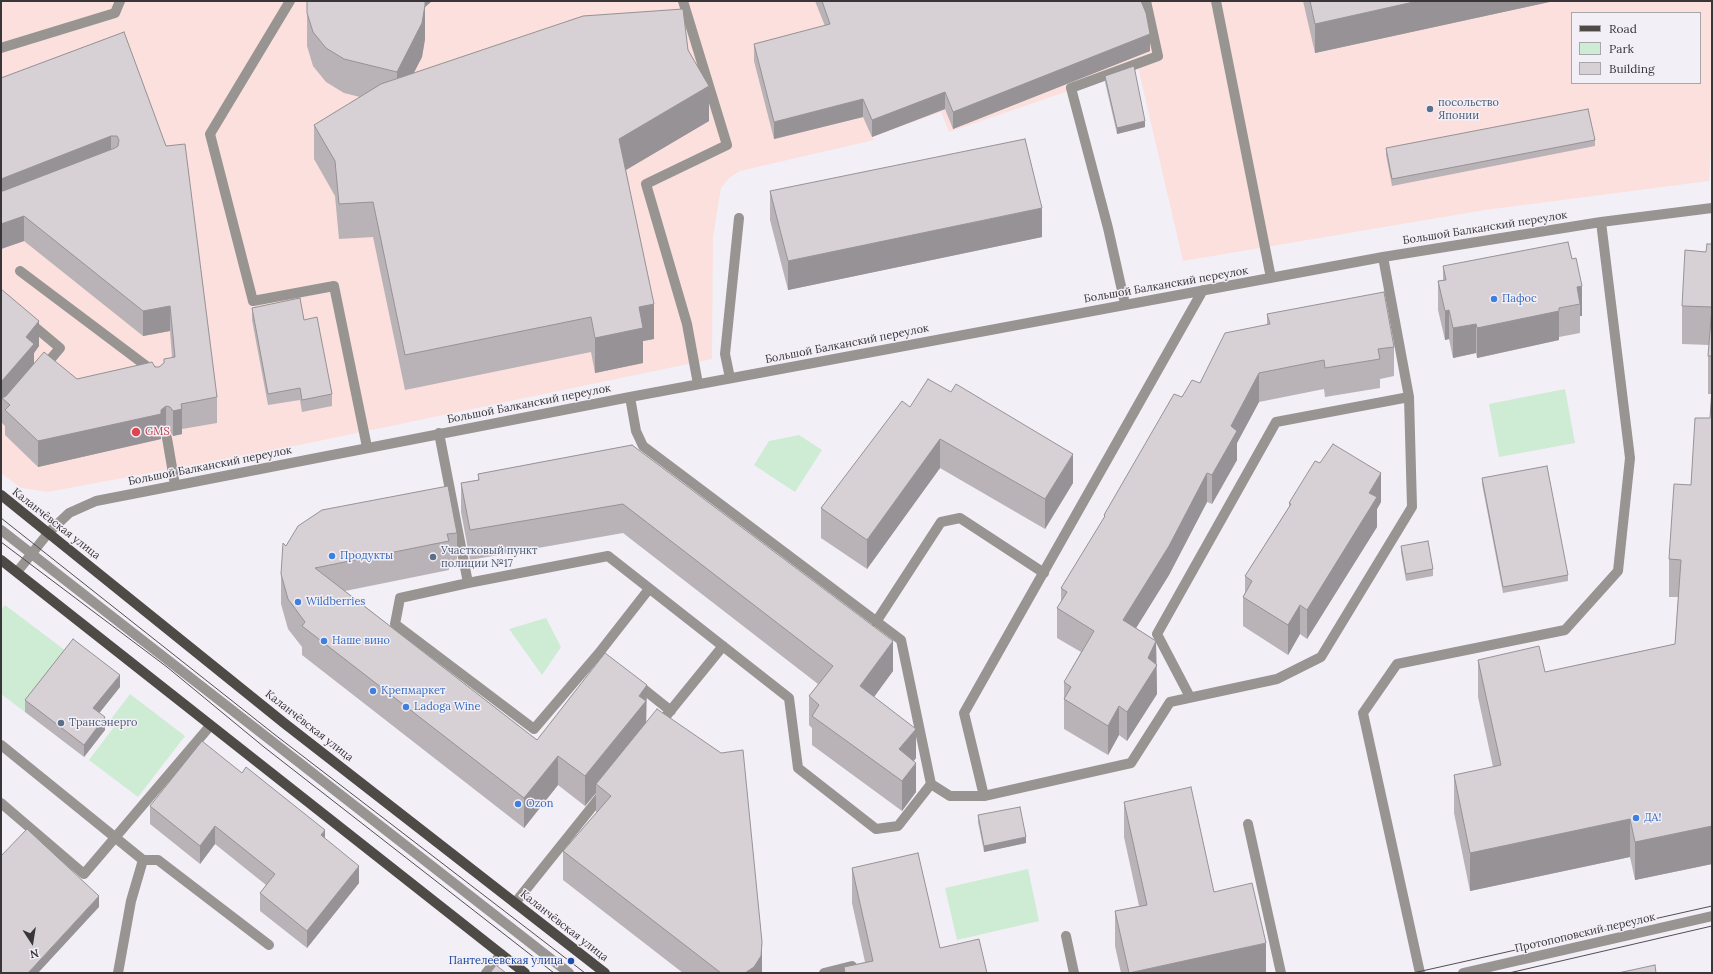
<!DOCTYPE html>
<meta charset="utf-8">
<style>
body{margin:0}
#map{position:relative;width:1713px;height:974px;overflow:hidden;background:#f3eff7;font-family:Lora,serif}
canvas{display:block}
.frame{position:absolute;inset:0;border:2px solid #383639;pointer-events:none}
.legend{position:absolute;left:1571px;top:12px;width:130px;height:72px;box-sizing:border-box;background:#f3eff7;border:1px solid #a8a5ab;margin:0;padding:5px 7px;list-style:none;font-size:12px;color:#383639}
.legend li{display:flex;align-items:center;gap:8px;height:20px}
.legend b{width:20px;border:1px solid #a8a5ab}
.north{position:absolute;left:12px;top:922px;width:40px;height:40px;-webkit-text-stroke:3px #f3eff7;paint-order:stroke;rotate:168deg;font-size:11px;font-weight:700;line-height:16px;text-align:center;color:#383639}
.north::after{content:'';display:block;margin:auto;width:14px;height:18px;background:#383639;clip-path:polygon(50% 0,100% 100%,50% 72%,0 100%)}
</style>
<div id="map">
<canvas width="1713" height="974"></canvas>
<div class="frame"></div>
<ul class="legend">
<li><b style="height:5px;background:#4e4a46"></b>Road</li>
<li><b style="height:11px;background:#ceebd3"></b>Park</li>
<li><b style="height:11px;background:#d7d0d5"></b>Building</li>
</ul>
<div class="north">N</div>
</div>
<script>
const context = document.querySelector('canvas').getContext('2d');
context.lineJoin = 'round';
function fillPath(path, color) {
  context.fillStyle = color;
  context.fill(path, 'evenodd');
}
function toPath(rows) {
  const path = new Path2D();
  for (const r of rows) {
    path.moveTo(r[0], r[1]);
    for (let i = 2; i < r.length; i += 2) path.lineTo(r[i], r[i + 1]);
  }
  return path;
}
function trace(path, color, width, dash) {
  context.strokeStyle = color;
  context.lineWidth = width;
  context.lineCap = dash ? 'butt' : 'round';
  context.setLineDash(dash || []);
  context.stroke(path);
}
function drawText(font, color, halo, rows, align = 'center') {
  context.font = font + ' Lora,serif';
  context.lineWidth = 3;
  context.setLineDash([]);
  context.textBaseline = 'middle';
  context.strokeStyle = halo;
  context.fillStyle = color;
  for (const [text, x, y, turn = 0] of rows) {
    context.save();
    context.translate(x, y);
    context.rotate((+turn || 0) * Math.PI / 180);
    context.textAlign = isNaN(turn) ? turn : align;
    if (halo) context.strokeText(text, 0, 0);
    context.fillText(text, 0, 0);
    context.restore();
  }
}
fillPath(toPath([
 [1,1,1712,1,1712,134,1709,181,1485,210,1183,261,1138,67,949,132,941,112,872,137,874,140,740,171,729,178,721,188,713,237,712,359,309,443,48,492,21,488,1,473],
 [1572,13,1700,13,1700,83,1572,83]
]), '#fbe0dd');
fillPath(toPath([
 [1565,389,1575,443,1499,457,1489,404],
 [799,435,822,450,795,492,754,465,769,441],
 [5,605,70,654,25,712,1,694,1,610],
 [546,618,561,647,542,675,509,629],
 [130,694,185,736,138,797,89,760,114,727,108,723],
 [1028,869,1039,921,957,940,945,888]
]), '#ceebd3');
trace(toPath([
 [290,1,210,134,253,301,334,286,367,447],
 [683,1,727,145,646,184,687,324,698,384],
 [1216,1,1271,278],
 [1,48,115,13,120,1],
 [20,271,153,371],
 [1125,304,1108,228,1071,88,1158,56,1146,1],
 [29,322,60,348,43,368],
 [730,378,725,354,739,218],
 [630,397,636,431,643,446,901,640,931,784,950,796,984,796,1131,763,1170,702,1277,679,1321,657,1412,507,1409,397,1383,257],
 [439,433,468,583,400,598,395,624,534,729,599,653,649,589],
 [167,438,175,485],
 [1,530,569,973],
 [17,572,49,532,69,513,96,501,630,397,1383,257,1601,222,1712,208],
 [468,583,608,556,789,698,798,768,876,829,898,826,931,784],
 [876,622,941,522,960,518,1044,573],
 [636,683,671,711],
 [1190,697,1157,634,1276,422,1409,397],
 [658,726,723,646],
 [1,745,143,860,158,860,269,945],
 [984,796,964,713,1203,290],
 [1,803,84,874,210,726],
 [1248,824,1281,973],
 [515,903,604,792],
 [1066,936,1074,973],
 [118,973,131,901,143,860],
 [486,973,501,954],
 [824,973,852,966],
 [1420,973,1363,713,1397,664,1565,630,1618,571,1630,458,1601,222],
 [1463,973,1712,916]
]), '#979492', 10);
trace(toPath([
 [1,495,284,723,605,973],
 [1,560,525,973]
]), '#4e4a46', 10);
trace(toPath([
 [1,518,274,734,585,973],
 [1,542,167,667,264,747,554,973],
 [1413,973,1712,906],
 [1509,973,1712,926]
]), '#514f53', 1);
fillPath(toPath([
 [307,1,432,1,425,7,425,39,422,57,413,73,688,50,709,121,626,170,654,339,643,341,643,363,595,373,591,352,405,390,373,237,339,239,335,196,314,159,314,125,360,97,344,93,326,82,313,66,307,46],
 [815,1,1141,1,1150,51,953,129,945,109,872,137,863,117,774,139,754,61,754,44,825,26],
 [1303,1,1554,1,1315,53],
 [124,32,217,397,217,423,182,429,182,434,173,436,170,432,166,432,161,435,161,439,38,467,5,435,5,426,2,423,1,289,39,346,34,353,34,364,77,379,155,367,159,367,172,357,170,331,143,336,24,241,1,249,1,78],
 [1105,76,1145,127,1117,134,1105,82],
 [1595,140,1595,146,1392,186,1386,155,1386,148],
 [770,191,1042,237,788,290,770,220],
 [1712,244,1712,864,1635,880,1630,857,1470,891,1454,813,1454,775,1493,767,1478,697,1478,660,1545,672,1675,644,1678,597,1669,597,1669,559,1710,418,1712,394,1708,394,1708,356,1709,345,1682,344,1682,306,1706,252],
 [1576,258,1582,316,1580,316,1580,333,1559,337,1559,340,1477,358,1476,353,1453,358,1449,339,1445,340,1438,310,1438,281,1443,280,1443,266,1572,259],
 [252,308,304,320,332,394,332,406,302,412,300,400,268,405,252,320],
 [1267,314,1394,347,1394,376,1380,379,1380,388,1325,397,1324,389,1259,402,1237,443,1237,460,1212,504,1207,502,1169,575,1136,628,1156,641,1157,694,1127,741,1119,735,1108,755,1064,729,1064,682,1081,652,1057,638,1057,608,1061,602,1061,588,1104,519,1104,515,1182,397,1200,383,1267,324],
 [910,407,1073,483,1045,529,940,468,867,569,821,538,821,508],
 [632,445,893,671,874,697,916,758,914,761,916,792,902,811,812,745,812,728,809,725,809,696,818,684,623,533,470,560,461,512,461,483,478,480,478,474],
 [1482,478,1568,575,1568,581,1503,593,1482,484],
 [1381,502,1377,509,1377,527,1307,639,1300,634,1288,655,1243,626,1243,597,1245,593,1245,576,1289,507,1289,503],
 [457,533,457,562,449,563,449,570,345,591,537,740,647,715,646,715,646,722,762,973,683,973,563,880,563,851,596,813,596,793,585,806,558,785,524,828,302,655,302,647,288,629,281,604,281,574,286,546],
 [1401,546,1433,569,1433,576,1406,581,1401,552],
 [120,687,99,713,105,730,84,757,25,712,25,700],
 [1124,802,1266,973,1121,973,1115,946,1115,911,1139,906,1124,837],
 [150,806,325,839,359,883,307,948,260,911,260,893,266,885,215,844,200,864,150,824],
 [978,815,1026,843,984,852,978,822],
 [852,868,940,948,987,973,844,973,844,967,865,962,852,903]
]), '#b9b3b7');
fillPath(toPath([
 [421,1,432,1,425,7,425,39,422,57,397,106,397,72],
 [1418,1,1554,1,1315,53,1315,24],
 [1150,34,1150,51,953,129,953,112],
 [709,86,709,121,619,174,619,139],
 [945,92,945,109,872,137,872,120],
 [863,99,863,117,774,139,774,122],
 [1145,121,1145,127,1117,134,1117,128],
 [111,136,111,161,1,204,1,179],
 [1042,208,1042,237,788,290,788,261],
 [24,216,24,241,1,249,1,224],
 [1582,286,1582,316,1580,316,1580,304,1577,287],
 [654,304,654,339,643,341,643,363,595,373,595,338,639,307],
 [170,306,170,331,143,336,143,311],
 [1449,310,1449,339,1445,340,1445,311],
 [1559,311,1559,340,1477,358,1477,328],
 [39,321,39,346,34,353,34,369,6,401,2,398,2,406,1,407,1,382,26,337],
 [1476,324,1476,353,1453,358,1453,328],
 [1259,373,1259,402,1237,443,1237,460,1212,504,1212,475,1231,426],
 [166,406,166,432,161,435,161,439,38,467,38,441,161,410],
 [182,409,182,434,173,436,173,411],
 [940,439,940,468,867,569,867,540],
 [1073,454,1073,483,1045,529,1045,499],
 [1207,473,1207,502,1169,575,1123,649,1123,620],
 [1381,473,1381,502,1377,509,1377,527,1307,639,1307,610,1369,493],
 [1300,605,1300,634,1288,655,1288,625],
 [893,641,893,671,860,716,860,686],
 [1156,641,1157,694,1127,741,1127,712,1148,658],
 [120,675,120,687,93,721,93,708],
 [647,685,646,730,596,784,596,793,585,806,585,776,639,696],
 [1119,706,1119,735,1108,755,1108,726],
 [105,717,105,730,84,757,84,745],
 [916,729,916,758,899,779,899,749],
 [558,756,558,785,524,828,524,798],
 [916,763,916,792,902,811,902,781],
 [1630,819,1630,857,1470,891,1470,853],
 [215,826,215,844,200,864,200,846],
 [1712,826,1712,864,1635,880,1635,842],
 [325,830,325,847,321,835],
 [1026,837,1026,843,984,852,984,846],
 [359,866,359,883,307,948,307,931],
 [99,896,99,907,38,973,28,973],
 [762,942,762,973,745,973],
 [1266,943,1266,973,1129,973]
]), '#969295');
const building = toPath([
 [307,1,425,1,425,5,422,23,397,72,344,59,326,48,313,32,307,13,307,1],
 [822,1,1141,1,1146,13,1150,34,953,112,945,92,872,120,863,99,774,122,754,44,830,24,822,1],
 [1310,1,1418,1,1315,24,1310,1],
 [683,9,688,50,709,86,619,139,654,304,639,307,643,328,595,338,591,317,405,355,373,202,339,204,335,161,314,125,381,84,583,16,683,9],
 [124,32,166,146,185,144,217,397,181,404,182,409,173,411,170,407,166,406,161,410,161,414,38,441,5,410,10,405,2,398,6,396,44,352,77,379,152,362,155,367,159,367,164,363,164,359,175,357,170,306,143,311,24,216,1,224,1,191,3,191,115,148,118,146,119,140,117,136,111,136,1,179,1,78,124,32],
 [1134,66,1145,121,1117,128,1105,76,1134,66],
 [1588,109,1595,140,1392,179,1386,148,1588,109],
 [1025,139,1042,208,788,261,770,191,1025,139],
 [1568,242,1572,259,1576,258,1582,286,1577,287,1580,304,1559,308,1559,311,1477,328,1476,324,1453,328,1449,310,1445,311,1438,281,1446,280,1443,266,1568,242],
 [1707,244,1712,244,1712,356,1708,356,1712,307,1682,306,1685,250,1706,252,1707,244],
 [1,289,39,321,26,337,34,344,1,382,1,289],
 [1384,292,1394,347,1378,349,1380,359,1325,368,1324,360,1259,373,1231,426,1237,431,1212,475,1207,473,1169,546,1123,620,1156,641,1148,658,1157,665,1127,712,1119,706,1108,726,1064,699,1071,687,1064,682,1094,631,1057,608,1067,592,1061,588,1105,516,1104,515,1174,394,1182,397,1192,380,1200,383,1225,333,1270,324,1267,314,1384,292],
 [300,298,304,320,317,317,332,394,302,400,300,388,268,394,252,308,300,298],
 [928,379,951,392,956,384,1073,454,1045,499,940,439,867,540,821,508,902,401,910,407,928,379],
 [1712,389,1712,826,1635,842,1630,819,1470,853,1454,775,1501,765,1478,660,1539,646,1545,672,1675,644,1681,560,1669,559,1674,484,1691,485,1695,418,1710,418,1712,389],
 [1333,444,1381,473,1369,493,1377,497,1307,610,1300,605,1288,625,1243,597,1252,581,1245,576,1291,504,1289,503,1315,461,1320,463,1333,444],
 [632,445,893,641,860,686,916,729,899,749,916,763,902,781,812,716,819,705,809,696,833,666,623,504,470,530,461,483,479,480,478,474,632,445],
 [1547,466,1568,575,1503,587,1482,478,1547,466],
 [448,486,457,533,447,534,449,541,315,568,537,740,605,653,647,685,639,696,646,701,585,776,558,756,524,798,302,626,305,622,288,599,281,574,283,543,286,546,298,526,322,510,448,486],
 [1428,541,1433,569,1406,574,1401,546,1428,541],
 [73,639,120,675,93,708,105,717,84,745,25,700,73,639],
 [657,709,721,753,743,750,762,942,761,956,754,967,745,973,721,973,563,851,611,796,596,784,657,709],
 [202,741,242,773,246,767,325,830,321,835,359,866,307,931,260,893,275,874,215,826,200,846,150,806,202,741],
 [1191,787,1214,892,1252,883,1266,943,1129,973,1115,911,1147,905,1124,802,1191,787],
 [1020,807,1026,837,984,846,978,815,1020,807],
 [27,829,99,896,28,973,1,973,1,856,27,829],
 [918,853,940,948,979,939,987,973,845,973,844,967,873,961,852,868,918,853],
 [496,965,506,973,490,973,496,965],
 [1655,965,1656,973,1618,973,1655,965]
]);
fillPath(building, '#d7d0d5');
trace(building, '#969295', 1);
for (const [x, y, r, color] of [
 [1430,109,4,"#5c6f8a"],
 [1494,299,4,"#3f7fe0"],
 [136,432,5,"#e0444e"],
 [332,556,4,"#3f7fe0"],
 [433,557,4,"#5c6f8a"],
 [298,602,4,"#3f7fe0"],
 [324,641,4,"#3f7fe0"],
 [373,691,4,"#3f7fe0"],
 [406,707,4,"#3f7fe0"],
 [61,723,4,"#5c6f8a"],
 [518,804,4,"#3f7fe0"],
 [1636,818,4,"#3f7fe0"],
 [571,961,4,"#1a4fb4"]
]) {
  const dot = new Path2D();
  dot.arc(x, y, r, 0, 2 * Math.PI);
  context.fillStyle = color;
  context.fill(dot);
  trace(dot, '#f3eff7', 1.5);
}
drawText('11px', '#4e5e75', '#f3eff7', [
 ["посольство",1438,103],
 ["Японии",1438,116],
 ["Участковый пункт",441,551],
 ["полиции №17",441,564],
 ["Трансэнерго",69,723]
], 'left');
drawText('11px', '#383639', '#f3eff7', [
 ["Большой Балканский переулок",1485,228,-9],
 ["Большой Балканский переулок",1166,285,-10],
 ["Большой Балканский переулок",847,344,-11],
 ["Большой Балканский переулок",529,404,-11],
 ["Большой Балканский переулок",210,466,-11],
 ["Каланчёвская улица",56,524,38],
 ["Каланчёвская улица",309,726,38],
 ["Каланчёвская улица",564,926,38],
 ["Протопоповский переулок",1585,933,-13]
]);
drawText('11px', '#366cbe', '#f3eff7', [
 ["Пафос",1502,299],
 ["Продукты",340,556],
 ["Wildberries",306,602],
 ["Наше вино",332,641],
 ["Крепмаркет",381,691],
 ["Ladoga Wine",414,707],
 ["Ozon",526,804],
 ["ДА!",1644,818]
], 'left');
drawText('11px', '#be3a42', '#f3eff7', [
 ["GMS",145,432]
], 'left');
drawText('11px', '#164399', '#f3eff7', [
 ["Пантелеевская улица",563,961]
], 'right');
</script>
